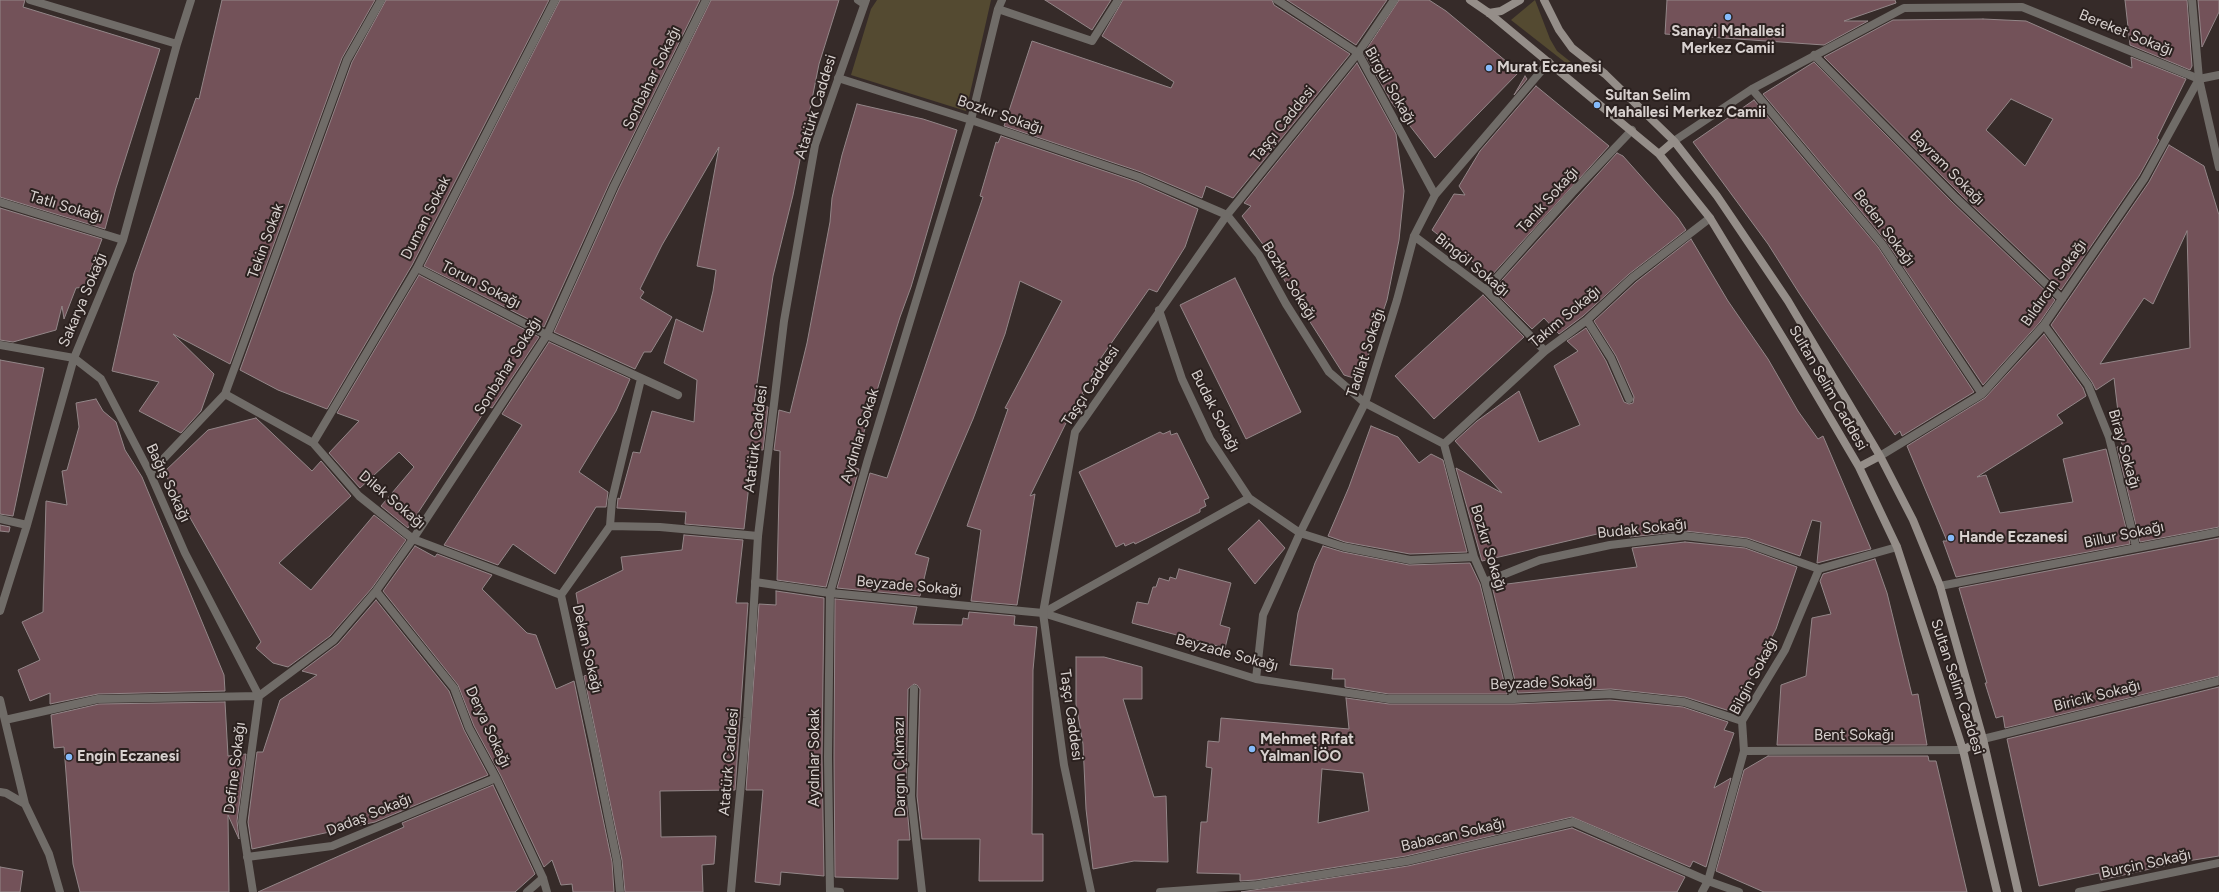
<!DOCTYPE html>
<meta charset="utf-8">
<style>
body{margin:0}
canvas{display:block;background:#362b29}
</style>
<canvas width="2219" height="892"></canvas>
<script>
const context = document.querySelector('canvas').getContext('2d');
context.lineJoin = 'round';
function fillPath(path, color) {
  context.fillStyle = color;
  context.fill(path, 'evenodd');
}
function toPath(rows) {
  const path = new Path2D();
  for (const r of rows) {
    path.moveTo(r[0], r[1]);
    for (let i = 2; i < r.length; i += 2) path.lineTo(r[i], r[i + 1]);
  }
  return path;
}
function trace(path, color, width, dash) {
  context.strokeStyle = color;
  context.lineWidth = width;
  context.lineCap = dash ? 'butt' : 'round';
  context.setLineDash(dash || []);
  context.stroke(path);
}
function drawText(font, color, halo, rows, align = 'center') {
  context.font = font + ' Figtree,sans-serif';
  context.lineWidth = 4;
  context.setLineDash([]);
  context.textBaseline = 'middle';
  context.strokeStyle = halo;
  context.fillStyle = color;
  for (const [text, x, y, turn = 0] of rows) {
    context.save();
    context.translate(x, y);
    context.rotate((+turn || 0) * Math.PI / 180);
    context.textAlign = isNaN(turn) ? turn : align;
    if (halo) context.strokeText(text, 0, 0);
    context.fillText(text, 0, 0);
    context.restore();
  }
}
fillPath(toPath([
 [877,0,991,0,966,111,851,75,871,9],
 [1535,0,1550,39,1557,51,1582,71,1580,74,1511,20]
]), '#544a31');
const building = toPath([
 [0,0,25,0,23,7,160,49,116,188,105,229,0,197,0,0],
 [222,0,375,0,342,58,230,364,173,334,214,374,201,411,181,433,139,411,159,382,112,371,134,273,196,98,199,99,222,0],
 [386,0,549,0,412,265,327,409,278,390,240,370,352,62,386,0],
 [560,0,700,0,609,184,544,327,424,266,560,0],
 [711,0,839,0,819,64,793,195,773,276,754,404,768,407,763,450,753,449,744,529,685,524,686,512,617,508,618,498,620,499,633,452,640,453,652,411,694,422,697,380,664,363,676,319,703,332,713,291,716,270,697,266,719,147,662,245,640,289,644,292,640,298,672,317,651,352,644,352,635,369,554,332,619,188,711,0],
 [1045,0,1111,0,1092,30,1045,0],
 [1123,0,1272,0,1274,5,1350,54,1233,198,1206,186,1202,198,1141,172,1004,126,1032,41,1171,88,1174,82,1102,36,1123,0],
 [1287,0,1387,0,1356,45,1287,0],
 [1399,0,1429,0,1446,11,1519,72,1435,158,1392,103,1364,53,1399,0],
 [1667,0,1895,0,1896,3,1844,21,1868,21,1824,45,1665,34,1667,0],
 [2125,0,2187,0,2192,66,2190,70,2130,45,2125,0],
 [2198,0,2219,0,2219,12,2202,47,2198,0],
 [1983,19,2026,21,2132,68,2131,57,2186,79,2157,138,2159,140,2139,176,2061,290,1960,194,1824,57,1893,20,1983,19],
 [2011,99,2053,119,2025,166,1986,130,2011,99],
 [1814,62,1952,202,2055,300,2040,322,1983,385,1886,241,1763,94,1814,62],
 [1357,63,1396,134,1404,191,1399,240,1387,300,1360,380,1344,375,1289,289,1273,258,1242,216,1251,206,1244,203,1357,63],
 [1525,76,1527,79,1514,95,1525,76],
 [1536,86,1609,146,1491,276,1432,230,1454,194,1465,195,1459,186,1480,151,1536,86],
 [1754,100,1878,247,1974,392,1902,436,1900,431,1895,435,1799,293,1768,244,1693,142,1754,100],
 [857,104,923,119,957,130,911,287,900,317,853,467,859,469,826,587,777,580,780,451,774,450,779,410,790,413,807,343,830,222,832,198,842,155,857,104],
 [1001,136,1137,182,1198,209,1185,247,1157,292,1149,289,1101,358,1082,394,1084,395,1066,423,1030,496,1035,494,1017,605,971,601,981,530,967,526,1008,409,1005,408,1062,301,1020,281,1005,334,973,419,915,554,929,558,920,596,837,588,870,473,887,478,983,197,980,196,996,142,998,143,1001,136],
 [2169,145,2204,166,2219,215,2219,527,2140,542,2117,447,2122,446,2114,378,2096,390,2092,382,2051,325,2149,182,2169,145],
 [2187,231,2190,348,2100,364,2144,298,2153,304,2187,231],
 [1617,153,1623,156,1678,218,1686,230,1629,274,1583,316,1559,334,1544,318,1532,329,1493,290,1617,153],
 [0,208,102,239,84,287,76,288,64,319,62,306,56,330,13,342,0,340,0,208],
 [1691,239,1728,301,1768,359,1798,411,1818,439,1823,436,1871,549,1817,563,1821,522,1812,520,1800,556,1747,538,1685,531,1630,537,1627,527,1482,561,1456,468,1502,493,1455,441,1477,421,1519,391,1539,442,1580,425,1554,366,1578,351,1567,341,1586,328,1606,361,1624,402,1629,404,1633,403,1634,397,1616,356,1594,321,1636,282,1691,239],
 [419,275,539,337,492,408,488,406,408,528,381,506,414,467,399,452,360,488,329,453,359,421,337,413,419,275],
 [1235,278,1301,412,1246,439,1180,305,1235,278],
 [1483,295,1524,337,1434,419,1395,376,1483,295],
 [2044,334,2083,388,2086,396,2057,415,2063,423,1977,477,1986,475,2000,513,2073,502,2063,459,2106,449,2130,544,1956,577,1943,541,1947,541,1907,446,1985,398,2044,334],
 [549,342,630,379,616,411,579,472,608,492,606,507,596,507,555,574,513,544,498,565,444,545,522,425,502,414,549,342],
 [0,360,44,368,13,516,0,514,0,360],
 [96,399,103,411,116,422,125,450,142,477,224,675,225,691,98,694,50,704,50,693,30,701,18,670,40,660,22,622,43,612,46,501,67,505,62,471,67,470,79,427,76,403,96,399],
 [256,418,312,471,321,461,351,496,279,563,311,590,374,515,406,540,372,588,330,636,288,667,273,663,256,648,261,642,164,472,208,430,256,418],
 [1371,426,1398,437,1419,463,1431,454,1443,460,1467,552,1410,554,1345,542,1328,536,1349,487,1371,426],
 [1170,431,1171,435,1177,433,1209,498,1204,500,1206,506,1200,509,1200,512,1135,544,1134,542,1125,546,1124,543,1116,547,1079,472,1160,432,1163,434,1170,431],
 [1259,520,1285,548,1255,584,1228,549,1259,520],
 [0,525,10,527,9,532,0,531,0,525],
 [684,535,743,540,736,603,748,603,735,790,660,791,661,837,716,836,714,864,702,865,703,892,625,892,622,860,584,676,590,674,576,593,623,570,621,557,682,550,684,535],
 [2219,538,2219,676,2005,728,2003,716,1996,718,1985,683,1987,683,1959,588,2219,538],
 [1685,542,1745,548,1797,567,1776,629,1733,712,1685,697,1611,689,1518,693,1492,586,1637,567,1632,548,1685,542],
 [415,546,435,557,437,554,492,575,482,589,527,633,536,635,556,689,574,681,612,862,614,892,573,892,572,884,561,885,552,860,544,867,501,776,474,726,458,685,383,591,415,546],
 [1323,546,1343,552,1409,565,1470,563,1480,584,1507,694,1389,694,1345,687,1345,679,1332,679,1333,669,1290,665,1298,613,1315,563,1323,546],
 [1875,559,1887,593,1912,695,1918,694,1927,745,1777,745,1781,685,1806,676,1812,618,1831,614,1820,581,1823,574,1875,559],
 [1179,569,1231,583,1220,625,1230,628,1225,648,1132,623,1137,602,1148,604,1153,587,1156,587,1159,578,1169,581,1170,577,1176,579,1179,569],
 [776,591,824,598,822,757,824,876,781,872,780,885,755,882,763,790,746,790,759,604,776,605,776,591],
 [835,599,917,607,913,624,962,625,963,618,968,619,969,612,1015,616,1014,625,1037,627,1033,670,1032,834,1043,834,1043,881,979,881,980,839,922,839,917,796,920,689,917,685,914,684,908,689,906,796,910,840,898,840,898,879,835,877,834,757,835,599],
 [376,600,449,691,464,730,488,775,375,822,252,849,248,822,257,752,263,752,280,700,317,675,302,671,338,644,376,600],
 [1076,657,1104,657,1142,667,1142,699,1123,699,1154,797,1166,796,1168,862,1134,861,1093,869,1086,809,1083,744,1076,704,1076,657],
 [2219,687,2219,856,2181,862,2101,880,2099,873,2039,886,2007,739,2219,687],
 [1346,698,1389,704,1514,704,1610,700,1683,707,1728,722,1724,730,1734,733,1714,788,1731,778,1706,867,1693,861,1690,867,1572,817,1406,856,1256,880,1240,881,1240,874,1197,873,1201,822,1207,822,1212,768,1206,767,1208,741,1219,742,1221,718,1349,729,1346,698],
 [1322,769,1363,773,1369,811,1318,823,1322,769],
 [225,702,228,756,246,754,237,821,239,839,228,815,229,892,80,892,73,864,64,747,54,748,51,715,99,704,225,702],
 [1768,756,1928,756,1929,761,1936,761,1967,892,1764,892,1716,871,1744,770,1768,756],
 [493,785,535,874,515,892,258,892,404,827,402,823,493,785],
 [1572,828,1685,877,1677,892,1241,892,1408,866,1572,828],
 [0,867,23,871,20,892,0,892,0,867]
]);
fillPath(building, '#735259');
trace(building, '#938688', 1);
trace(toPath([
 [30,0,177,44],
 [858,0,864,4],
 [1277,0,1358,53,1435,195],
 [998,9,1092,41,1118,0],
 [1814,55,1956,198,2062,299],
 [838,78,971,120,1139,177,1227,215,1259,255,1286,304,1329,372,1365,403,1444,444,1474,557,1485,582,1514,699],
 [1752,89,1882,244,1982,394],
 [1674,141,1752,89,1904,8,2022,7,2199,79,2219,75],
 [0,202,123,240],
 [1414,236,1486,290,1545,351],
 [417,268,547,335,678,395],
 [1486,290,1572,193,1632,130],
 [1159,310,1182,379,1210,439,1249,498,1300,533,1344,547,1410,560,1474,557],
 [1587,320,1611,358,1629,399],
 [2044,325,2088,385,2109,437,2136,547],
 [0,345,74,358,101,379,150,473,185,553,259,696],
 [225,394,313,443,359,496,413,539,561,595],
 [313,443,417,268,555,0],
 [1444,444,1545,351,1587,320,1632,278,1710,218],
 [1880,456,1982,394,2044,325,2144,179,2199,79],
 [150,473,225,394,347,60,381,0],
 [0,519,27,525],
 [610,526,612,500,641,379],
 [755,582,830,593,1043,613,1256,679,1389,699,1514,699,1610,694,1684,702,1742,721],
 [1485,582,1540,560,1610,545,1685,536,1746,543,1819,569,1897,547],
 [1940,586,2219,532],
 [376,591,454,688,469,728,496,778,543,878,547,892],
 [0,611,27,525,74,358,123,240,177,44,191,0],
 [1043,613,1249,498],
 [1256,679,1263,615,1300,533,1365,403,1397,300,1414,236,1435,195,1549,62],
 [914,689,911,796,922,892],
 [259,696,334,640,376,591,413,539,547,335,614,186,706,0],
 [0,700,25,804],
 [5,720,98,699,259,696],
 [1983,739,2219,681],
 [1744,751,1963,750],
 [0,792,6,793,25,804,49,854,60,892],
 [247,857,332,846,496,778],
 [830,891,840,892],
 [253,892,242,822,259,696],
 [527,892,543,878],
 [620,892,617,861,593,741,561,595,610,526,660,527,758,536],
 [830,892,828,757,830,593,868,459,971,120,998,9,1002,0],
 [1160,892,1257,885,1407,861,1573,822,1708,881,1739,892],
 [1702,892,1708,881,1744,751,1742,721,1785,650,1819,569],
 [2079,892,2219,863]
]), '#706c68', 8);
trace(toPath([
 [2192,0,2199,79,2219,167],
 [731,892,747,718,758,536,784,321,815,145,866,0],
 [1091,892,1064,765,1043,613,1075,432,1227,215,1358,53,1394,0]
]), '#706c68', 8);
trace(toPath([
 [1470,0,1489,13,1659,154,1710,218,1786,343,1859,467,1897,547,1963,750,1997,892],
 [1544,0,1559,30,1572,48,1605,74,1674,141,1717,196,1788,301,1880,456,1913,520,1940,586,1983,739,2018,892],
 [1489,13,1501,11,1520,0],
 [1659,154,1674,141],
 [1859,467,1880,456],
 [1963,750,1983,739]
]), '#958e89', 8);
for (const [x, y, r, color] of [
 [1728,17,4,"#85bbfb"],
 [1489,68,4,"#85bbfb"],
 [1597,105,4,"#85bbfb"],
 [1951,538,4,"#85bbfb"],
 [1252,749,4,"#85bbfb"],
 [69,757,4,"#85bbfb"]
]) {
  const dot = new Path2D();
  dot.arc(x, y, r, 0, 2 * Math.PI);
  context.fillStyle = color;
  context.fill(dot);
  trace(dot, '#2b211f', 1.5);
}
drawText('bold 15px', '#d8d1cf', '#2b211f', [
 ["Sanayi Mahallesi",1728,32,"center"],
 ["Merkez Camii",1728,49,"center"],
 ["Murat Eczanesi",1497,68],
 ["Sultan Selim",1605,96],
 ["Mahallesi Merkez Camii",1605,113],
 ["Hande Eczanesi",1959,538],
 ["Mehmet Rıfat",1260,740],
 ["Yalman İÖO",1260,757],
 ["Engin Eczanesi",77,757]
], 'left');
drawText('15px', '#d8d1cf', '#2b211f', [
 ["Bereket Sokağı",2126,33,22],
 ["Sonbahar Sokağı",652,78,-64],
 ["Birgül Sokağı",1390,86,60],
 ["Atatürk Caddesi",816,107,-73],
 ["Bozkır Sokağı",1000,115,19],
 ["Taşçı Caddesi",1283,124,-51],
 ["Bayram Sokağı",1947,168,45],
 ["Tanık Sokağı",1548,200,-48],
 ["Tatlı Sokağı",66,207,17],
 ["Duman Sokak",426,218,-63],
 ["Beden Sokağı",1884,228,53],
 ["Tekin Sokak",266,241,-70],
 ["Bingöl Sokağı",1472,265,39],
 ["Bozkır Sokağı",1289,281,58],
 ["Bıldırcın Sokağı",2054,283,-55],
 ["Torun Sokağı",481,285,27],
 ["Sakarya Sokağı",83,300,-67],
 ["Takım Sokağı",1565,317,-40],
 ["Tadilat Sokağı",1366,353,-72],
 ["Sonbahar Sokağı",508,366,-58],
 ["Taşçı Caddesi",1091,386,-57],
 ["Sultan Selim Caddesi",1828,388,60],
 ["Budak Sokağı",1215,411,63],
 ["Aydınlar Sokak",860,436,-73],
 ["Atatürk Caddesi",756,439,-83],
 ["Biray Sokağı",2124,449,74],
 ["Bağış Sokağı",168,483,65],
 ["Dilek Sokağı",392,500,40],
 ["Budak Sokağı",1642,529,-6],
 ["Billur Sokağı",2124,535,-12],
 ["Bozkır Sokağı",1488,548,73],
 ["Beyzade Sokağı",909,586,5],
 ["Dekan Sokağı",587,649,77],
 ["Beyzade Sokağı",1227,653,15],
 ["Bilgin Sokağı",1754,676,-62],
 ["Beyzade Sokağı",1543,683,-2],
 ["Sultan Selim Caddesi",1957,687,72],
 ["Biricik Sokağı",2097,696,-14],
 ["Taşçı Caddesi",1071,715,82],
 ["Derya Sokağı",488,727,65],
 ["Bent Sokağı",1854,736],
 ["Aydınlar Sokak",815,758,-90],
 ["Atatürk Caddesi",729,762,-85],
 ["Dargın Çıkmazı",900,767,-91],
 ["Define Sokağı",235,768,-83],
 ["Dadaş Sokağı",369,815,-22],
 ["Babacan Sokağı",1453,835,-13],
 ["Burçin Sokağı",2146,864,-12]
]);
</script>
